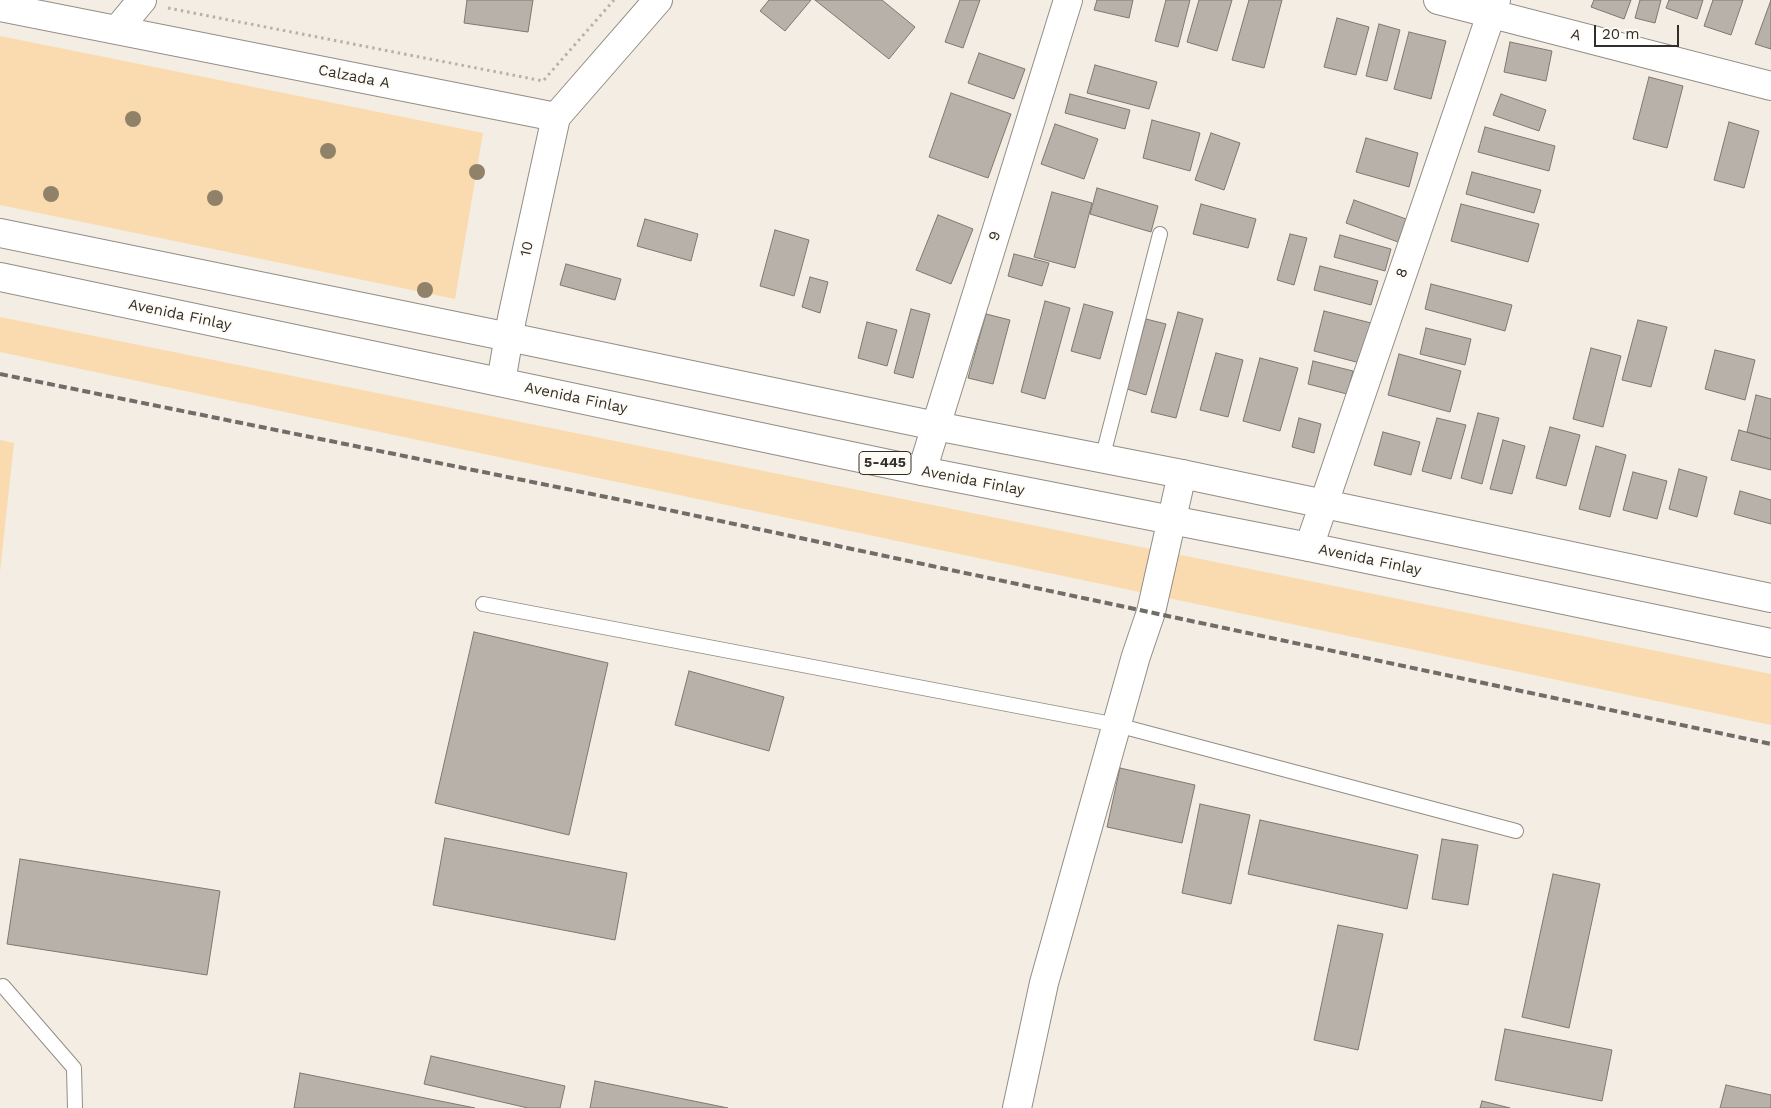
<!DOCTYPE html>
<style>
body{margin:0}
#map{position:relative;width:1771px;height:1108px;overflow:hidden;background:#f3ede4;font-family:"Work Sans",sans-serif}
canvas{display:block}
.scale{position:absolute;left:1594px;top:25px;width:85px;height:22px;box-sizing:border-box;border:2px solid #312e2b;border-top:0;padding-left:6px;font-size:15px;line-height:18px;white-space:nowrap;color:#312e2b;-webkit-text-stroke:4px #fefbf5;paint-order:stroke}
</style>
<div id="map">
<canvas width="1771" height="1108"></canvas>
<div class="scale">20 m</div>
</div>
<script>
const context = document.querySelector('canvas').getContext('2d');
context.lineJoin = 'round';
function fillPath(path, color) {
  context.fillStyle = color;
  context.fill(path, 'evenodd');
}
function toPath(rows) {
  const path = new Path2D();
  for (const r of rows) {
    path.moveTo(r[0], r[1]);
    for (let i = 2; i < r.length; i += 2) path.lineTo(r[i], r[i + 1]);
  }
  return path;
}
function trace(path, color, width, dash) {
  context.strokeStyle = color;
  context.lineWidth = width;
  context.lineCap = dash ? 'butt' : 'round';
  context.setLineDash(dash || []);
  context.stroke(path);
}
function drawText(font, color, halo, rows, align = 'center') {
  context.font = font + ' "Work Sans",sans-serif';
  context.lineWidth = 4;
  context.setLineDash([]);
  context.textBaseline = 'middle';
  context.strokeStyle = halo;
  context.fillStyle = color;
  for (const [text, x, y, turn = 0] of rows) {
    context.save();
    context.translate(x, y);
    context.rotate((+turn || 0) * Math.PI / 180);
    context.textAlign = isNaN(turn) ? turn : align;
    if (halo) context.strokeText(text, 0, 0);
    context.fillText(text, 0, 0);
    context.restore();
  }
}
fillPath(toPath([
 [0,36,483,133,455,299,0,205],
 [0,317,1771,674,1771,725,0,352],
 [0,440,14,443,0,572]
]), '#fadbaf');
const building = toPath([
 [467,0,533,0,528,32,464,23,467,0],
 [769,0,811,0,785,31,760,11,769,0],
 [815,0,882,0,915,27,889,59,815,0],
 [960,0,980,0,963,48,945,42,960,0],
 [1097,0,1133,0,1129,18,1094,10,1097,0],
 [1166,0,1190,0,1178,47,1155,41,1166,0],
 [1199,0,1232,0,1217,51,1187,42,1199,0],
 [1249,0,1282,0,1264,68,1232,60,1249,0],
 [1594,0,1631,0,1624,19,1591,7,1594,0],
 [1640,0,1661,0,1655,23,1635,18,1640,0],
 [1669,0,1703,0,1697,19,1666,8,1669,0],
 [1713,0,1743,0,1731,35,1704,26,1713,0],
 [1771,0,1771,49,1755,44,1771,0],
 [1337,18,1369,27,1356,75,1324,67,1337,18],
 [1379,24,1400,30,1387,81,1366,76,1379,24],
 [1409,32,1446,41,1431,99,1394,89,1409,32],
 [1510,42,1552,51,1546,81,1504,72,1510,42],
 [979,53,1025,69,1014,99,968,83,979,53],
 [1095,65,1157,82,1149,109,1087,93,1095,65],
 [1649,77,1683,86,1667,148,1633,139,1649,77],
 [951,93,1011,114,988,178,929,157,951,93],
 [1070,94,1130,110,1125,129,1065,113,1070,94],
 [1501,94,1546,110,1539,131,1493,115,1501,94],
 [1152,120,1200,133,1190,171,1143,158,1152,120],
 [1729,122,1759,131,1744,188,1714,180,1729,122],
 [1055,124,1098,139,1084,179,1041,164,1055,124],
 [1485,127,1555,146,1549,171,1478,152,1485,127],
 [1211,133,1240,143,1224,190,1195,180,1211,133],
 [1366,138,1418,153,1409,187,1356,172,1366,138],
 [1472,172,1541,190,1534,213,1466,194,1472,172],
 [1097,188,1158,206,1151,232,1090,214,1097,188],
 [1052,192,1092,203,1075,268,1034,257,1052,192],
 [1354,200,1406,219,1398,242,1346,223,1354,200],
 [1201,204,1256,219,1248,248,1193,234,1201,204],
 [1461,204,1539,224,1528,262,1451,241,1461,204],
 [938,215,973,229,951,284,916,270,938,215],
 [645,219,698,234,691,261,637,246,645,219],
 [775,230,809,240,794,296,760,286,775,230],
 [1290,234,1307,238,1294,285,1277,280,1290,234],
 [1340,235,1391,249,1385,271,1334,257,1340,235],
 [1014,254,1049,263,1042,286,1008,276,1014,254],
 [566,264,621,279,615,300,560,285,566,264],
 [1320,266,1378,281,1371,305,1314,290,1320,266],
 [810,277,828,282,820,313,802,307,810,277],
 [1431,284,1512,305,1505,331,1425,309,1431,284],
 [1045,301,1070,308,1045,399,1021,392,1045,301],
 [1084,304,1113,312,1100,359,1071,351,1084,304],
 [911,309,930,314,913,378,894,373,911,309],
 [1324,311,1371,323,1360,363,1314,351,1324,311],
 [1178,312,1203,319,1176,418,1151,412,1178,312],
 [986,314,1010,320,993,384,968,378,986,314],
 [1146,319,1166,324,1146,395,1127,389,1146,319],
 [1638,320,1667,327,1651,387,1622,380,1638,320],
 [867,322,897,330,887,366,858,358,867,322],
 [1426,328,1471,339,1465,365,1420,354,1426,328],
 [1591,348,1621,356,1603,427,1573,419,1591,348],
 [1715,350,1755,360,1745,400,1705,389,1715,350],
 [1216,353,1243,360,1228,417,1200,410,1216,353],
 [1399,354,1461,371,1450,412,1388,395,1399,354],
 [1260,358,1298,368,1280,431,1243,421,1260,358],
 [1313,361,1353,371,1347,394,1308,384,1313,361],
 [1756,395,1771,399,1771,439,1747,432,1756,395],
 [1478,413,1499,418,1482,484,1461,478,1478,413],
 [1299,418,1321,424,1314,453,1292,447,1299,418],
 [1437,418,1466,425,1451,479,1422,471,1437,418],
 [1550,427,1580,435,1566,486,1536,478,1550,427],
 [1739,430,1771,439,1771,470,1731,460,1739,430],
 [1383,432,1420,442,1411,475,1374,465,1383,432],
 [1503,440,1525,446,1512,494,1490,489,1503,440],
 [1596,446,1626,455,1610,517,1579,509,1596,446],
 [1679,469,1707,477,1697,517,1669,509,1679,469],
 [1633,472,1667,481,1657,519,1623,510,1633,472],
 [1740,491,1771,500,1771,524,1734,514,1740,491],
 [474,632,608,663,569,835,435,803,474,632],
 [689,671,784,697,769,751,675,725,689,671],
 [1120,768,1195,785,1182,843,1107,827,1120,768],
 [1200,804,1250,815,1231,904,1182,893,1200,804],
 [1260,820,1418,855,1407,909,1248,874,1260,820],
 [445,838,627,873,615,940,433,905,445,838],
 [1442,839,1478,845,1468,905,1432,899,1442,839],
 [20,859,220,891,207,975,7,944,20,859],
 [1553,874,1600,884,1569,1028,1522,1017,1553,874],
 [1338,925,1383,934,1358,1050,1314,1040,1338,925],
 [1505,1029,1612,1050,1602,1101,1495,1080,1505,1029],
 [431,1056,565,1086,560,1108,528,1108,424,1084,431,1056],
 [300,1073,475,1108,294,1108,300,1073],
 [595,1081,728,1108,590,1108,595,1081],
 [1726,1085,1771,1095,1771,1108,1720,1108,1726,1085],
 [1482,1101,1510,1108,1480,1108,1482,1101]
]);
fillPath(building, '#b7b1a9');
trace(building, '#7d7870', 1);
const service = toPath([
 [1102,459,1160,234],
 [483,604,1117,725,1516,831],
 [3,986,74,1068,75,1108]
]);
const minor = toPath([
 [1438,0,1771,86],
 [0,7,556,117],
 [117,30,142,0],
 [501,382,512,318,556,117,658,0],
 [922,471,1068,0],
 [1309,547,1496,0],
 [1017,1108,1044,983,1136,656,1151,612,1182,474]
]);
const trunk = toPath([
 [0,233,509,337,936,426,1182,474,1771,598],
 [0,277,922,471,1309,547,1771,643]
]);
trace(service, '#938d85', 16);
trace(minor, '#938d85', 30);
trace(trunk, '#938d85', 30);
trace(toPath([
 [168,8,543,81,614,0]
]), '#b6b1aa', 3, [2.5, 4]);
trace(service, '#fff', 14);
trace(minor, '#fff', 28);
trace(trunk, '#fff', 28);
trace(toPath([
 [0,374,626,501,1771,744]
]), '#706c67', 4, [8, 4]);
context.fillStyle = '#908268';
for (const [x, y] of [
 [133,119],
 [328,151],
 [477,172],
 [51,194],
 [215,198],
 [425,290]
]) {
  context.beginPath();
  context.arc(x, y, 8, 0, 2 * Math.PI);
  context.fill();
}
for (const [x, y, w] of [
 [885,463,52]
]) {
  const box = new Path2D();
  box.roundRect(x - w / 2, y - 11.5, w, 23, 4);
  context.fillStyle = '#fefbf5';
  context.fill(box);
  trace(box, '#312e2b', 1);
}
drawText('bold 14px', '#312e2b', null, [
 ["5-445",885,463]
]);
drawText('15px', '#312e2b', '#fefbf5', [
 ["A",1576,35,15],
 ["Calzada A",354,77,11],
 ["9",995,236,-73],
 ["10",527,249,-78],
 ["8",1402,273,-71],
 ["Avenida Finlay",180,315,12],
 ["Avenida Finlay",576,398,12],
 ["Avenida Finlay",973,481,11],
 ["Avenida Finlay",1370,560,12]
]);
</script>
